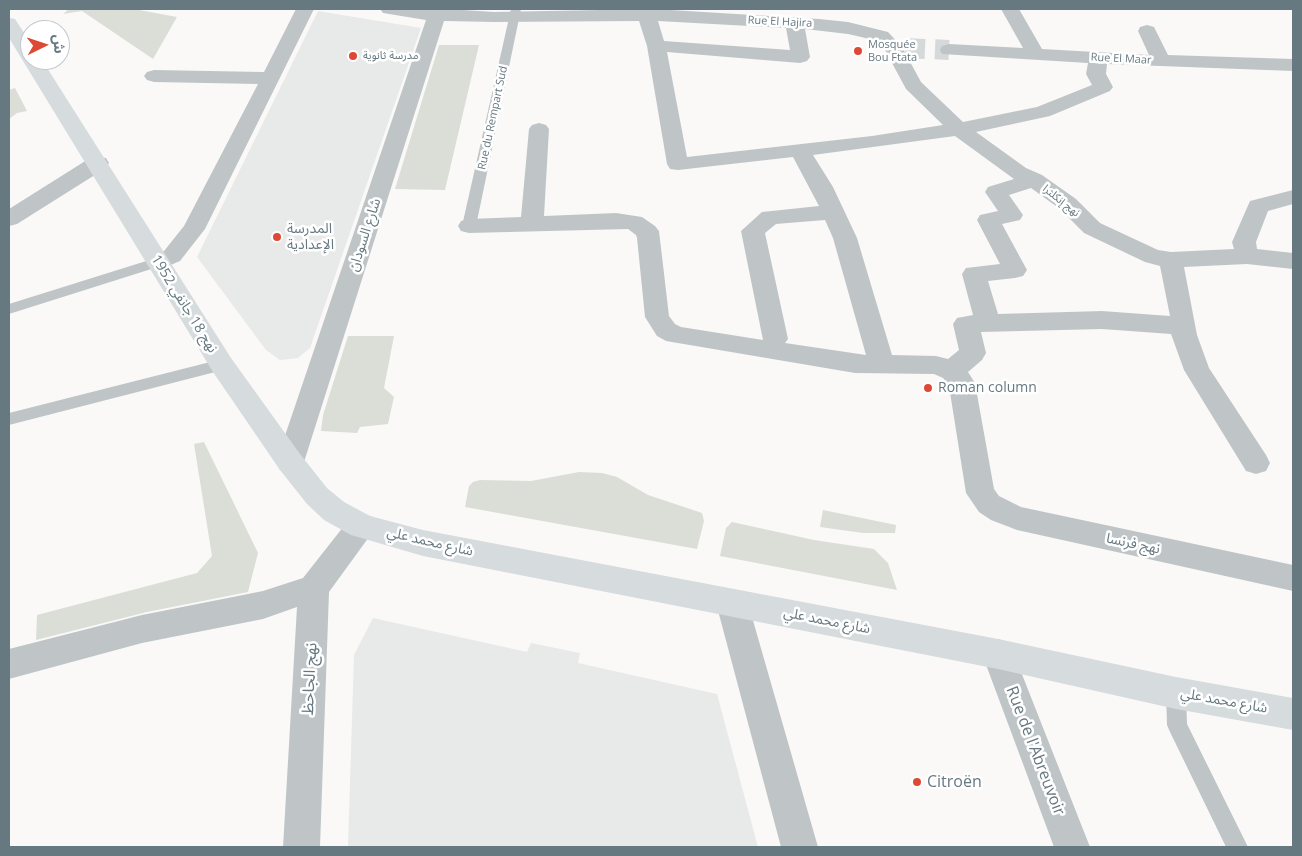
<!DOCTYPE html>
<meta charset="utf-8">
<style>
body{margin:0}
#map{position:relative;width:1302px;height:856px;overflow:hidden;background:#faf9f8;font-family:"Open Sans","Noto Sans Arabic",sans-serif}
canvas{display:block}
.frame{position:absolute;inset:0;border:10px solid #667981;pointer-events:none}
.north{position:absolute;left:20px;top:20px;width:50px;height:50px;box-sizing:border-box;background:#fff;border:1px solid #c2c9cd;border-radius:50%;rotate:86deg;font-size:14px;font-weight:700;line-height:20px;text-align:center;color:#667981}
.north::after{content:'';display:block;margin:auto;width:18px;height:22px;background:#dd4935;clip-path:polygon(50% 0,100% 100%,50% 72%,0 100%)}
</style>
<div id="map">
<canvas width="1302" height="856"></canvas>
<div class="frame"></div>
<div class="north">ش</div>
</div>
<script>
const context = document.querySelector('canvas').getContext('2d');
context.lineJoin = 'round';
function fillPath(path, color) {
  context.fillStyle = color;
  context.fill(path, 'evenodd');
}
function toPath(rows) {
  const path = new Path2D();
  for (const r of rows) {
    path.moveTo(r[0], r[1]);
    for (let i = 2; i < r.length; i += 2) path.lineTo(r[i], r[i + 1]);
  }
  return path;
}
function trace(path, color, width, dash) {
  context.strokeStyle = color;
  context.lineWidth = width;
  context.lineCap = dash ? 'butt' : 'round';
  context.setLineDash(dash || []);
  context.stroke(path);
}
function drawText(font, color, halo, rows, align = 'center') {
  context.font = font + ' "Open Sans","Noto Sans Arabic",sans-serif';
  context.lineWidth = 5;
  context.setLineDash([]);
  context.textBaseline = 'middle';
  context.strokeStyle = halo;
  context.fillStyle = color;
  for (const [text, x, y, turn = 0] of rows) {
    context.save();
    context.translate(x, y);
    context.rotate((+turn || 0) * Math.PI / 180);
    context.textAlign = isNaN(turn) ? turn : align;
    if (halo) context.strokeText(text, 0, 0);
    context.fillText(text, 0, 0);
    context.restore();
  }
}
fillPath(toPath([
 [318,11,421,28,310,348,298,358,280,360,266,350,197,257],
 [373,618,527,652,531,643,580,653,578,663,717,694,758,847,348,847,354,655]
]), '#e8e9e9');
fillPath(toPath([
 [69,9,134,9,177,17,153,59,82,11,63,14],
 [439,45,479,45,445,190,395,189],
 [15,88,27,111,17,113,9,119,9,90],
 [348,336,394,336,384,388,394,397,388,424,360,427,357,433,321,431,323,415],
 [204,442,258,553,248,592,147,612,36,640,37,615,197,573,212,556,194,444],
 [579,472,602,473,617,477,648,495,702,513,704,521,697,549,465,507,469,486,473,482,480,480,531,481],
 [823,510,896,525,895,533,863,533,820,527],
 [732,522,814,540,874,549,888,563,897,590,720,556,726,528]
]), '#daded7');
trace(toPath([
 [905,48,949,50]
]), '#d5d9da', 20, [20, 10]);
fillPath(toPath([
 [511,9,521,9,476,226,469,230,462,226,511,9],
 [159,257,166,262,164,265,9,314,9,304,159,257],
 [222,359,227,361,230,365,227,369,9,425,9,413,222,359],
 [1176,684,1183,686,1186,693,1187,724,1248,847,1226,847,1170,732,1167,725,1166,693,1169,686,1176,684]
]), '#bfc5c7');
fillPath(toPath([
 [296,9,314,9,205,229,180,261,159,270,151,268,147,262,151,256,164,251,184,226,258,84,154,82,147,80,144,76,147,72,154,70,264,72,296,9],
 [380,9,448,9,494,12,654,9,819,19,848,22,888,32,902,47,921,82,963,122,1037,107,1092,85,1086,74,1088,63,942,54,940,50,942,46,949,44,1023,48,1001,9,1019,9,1042,49,1149,55,1138,31,1140,27,1147,25,1154,27,1168,55,1293,59,1293,71,1107,64,1106,74,1113,87,1110,91,1050,116,976,132,1026,168,1042,175,1076,199,1100,223,1158,250,1171,252,1234,249,1232,242,1250,201,1293,190,1293,204,1268,211,1256,242,1257,249,1293,253,1293,269,1247,264,1184,267,1197,335,1209,368,1266,455,1270,463,1266,471,1256,474,1246,471,1184,370,1171,334,1102,329,981,332,986,353,982,360,968,372,975,383,994,489,999,496,1021,507,1293,565,1293,591,1017,530,991,520,979,512,966,493,949,386,943,378,934,374,855,373,666,341,657,336,645,317,637,238,636,235,628,229,469,233,461,231,458,226,461,221,469,219,521,217,529,129,532,125,539,123,546,125,549,129,544,216,616,213,642,217,655,226,659,231,669,316,675,324,681,327,763,340,741,231,762,212,819,206,793,157,678,170,670,169,667,164,647,46,639,21,494,22,444,21,304,462,300,470,290,473,280,470,276,462,426,20,389,14,383,13,380,9],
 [658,21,786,28,790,50,664,41,658,21],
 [805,29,848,34,874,40,885,50,906,89,943,125,872,136,687,157,667,52,800,63,807,61,810,57,805,29],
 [955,136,1014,179,988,187,985,192,998,211,980,215,977,220,1000,264,966,268,962,274,973,315,957,318,953,324,959,350,948,359,936,356,892,355,857,238,833,187,813,155,955,136],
 [1031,188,1060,209,1084,233,1145,262,1160,266,1170,316,1102,311,998,314,988,281,1015,278,1023,276,1027,270,1002,224,1020,220,1023,215,1009,195,1031,188],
 [825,220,833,238,866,355,785,343,788,339,765,233,776,224,825,220],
 [98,157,106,158,109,163,106,168,17,224,9,226,9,209,90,158,98,157],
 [362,514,373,517,377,526,329,592,320,847,283,847,297,607,263,619,142,643,9,679,9,649,142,615,263,591,303,578,351,517,362,514],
 [732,589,743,593,748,603,818,847,781,847,716,603,721,593,732,589],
 [998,639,1010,643,1014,654,1090,847,1054,847,982,654,986,643,998,639]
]), '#bfc5c7');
fillPath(toPath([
 [9,18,15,19,30,42,30,60,42,60,231,358,300,454,327,488,344,502,370,516,423,530,998,639,1176,677,1293,698,1293,730,1176,709,998,669,423,556,351,535,324,520,307,504,280,470,213,372,9,38,9,18]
]), '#d6dbde');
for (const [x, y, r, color] of [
 [858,51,5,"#dd4935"],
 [353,56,5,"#dd4935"],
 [277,237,5,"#dd4935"],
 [928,388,5,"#dd4935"],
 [917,782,5,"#dd4935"]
]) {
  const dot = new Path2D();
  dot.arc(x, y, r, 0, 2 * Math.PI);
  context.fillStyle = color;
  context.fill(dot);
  trace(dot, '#fff', 2);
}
drawText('11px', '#667981', '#fff', [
 ["Rue El Hajira",780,22,3],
 ["Rue El Maar",1121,59,3],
 ["Rue du Rempart Sud",493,118,-78],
 ["نهج إنكلترا",1061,201,39]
]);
drawText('11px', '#667981', '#fff', [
 ["Mosquée",868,45],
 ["Bou Ftata",868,58],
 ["مدرسة ثانوية",363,56]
], 'left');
drawText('14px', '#667981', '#fff', [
 ["المدرسة",287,229],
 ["الإعدادية",287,245],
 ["Roman column",938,388]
], 'left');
drawText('14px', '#667981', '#fff', [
 ["شارع السودان",365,235,-72],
 ["نهج 18 جانفي 1952",184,304,58],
 ["شارع محمد علي",430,542,13],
 ["نهج فرنسا",1133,544,12],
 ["شارع محمد علي",827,621,11],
 ["شارع محمد علي",1224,701,10]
]);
drawText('16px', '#667981', '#fff', [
 ["نهج الجاحظ",310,679,-87],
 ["Rue de l'Abreuvoir",1035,751,69]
]);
drawText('16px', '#667981', '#fff', [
 ["Citroën",927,782]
], 'left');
</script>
